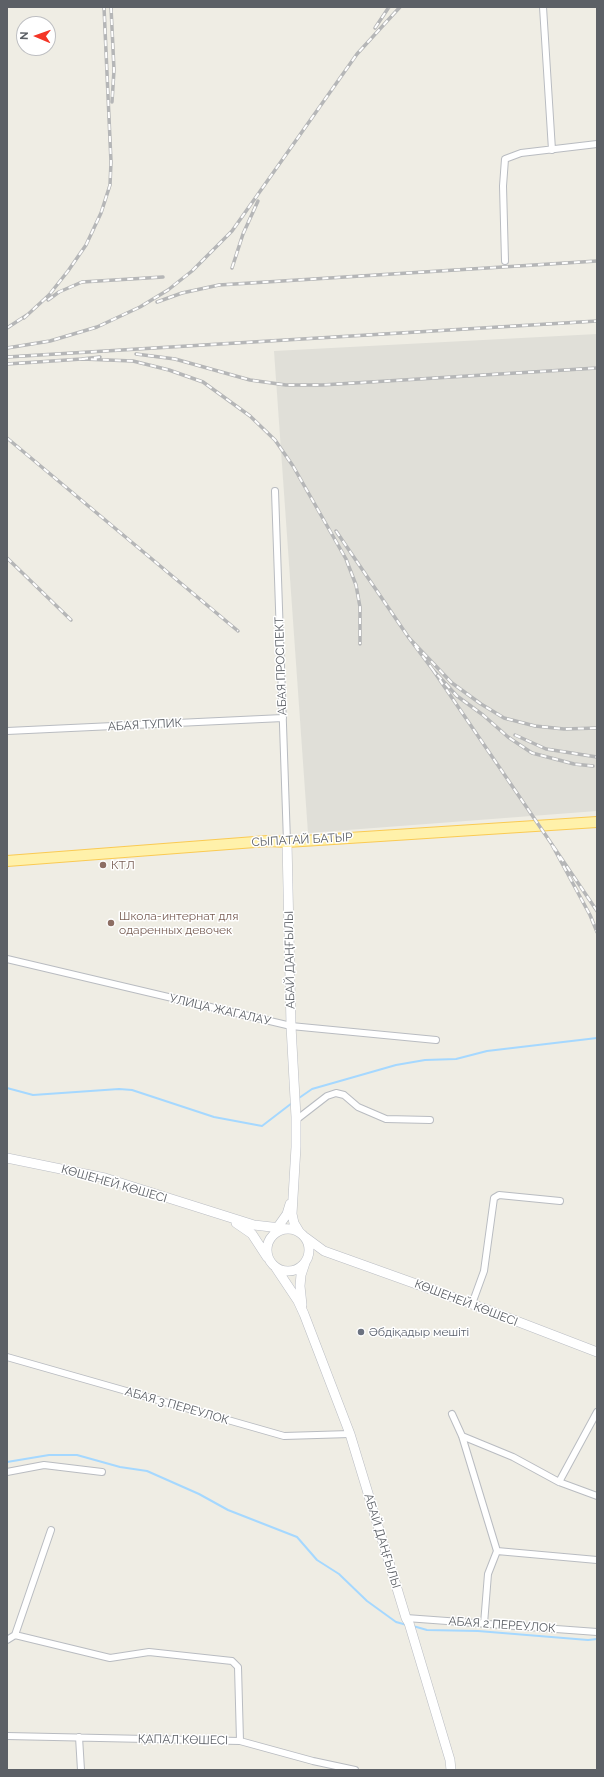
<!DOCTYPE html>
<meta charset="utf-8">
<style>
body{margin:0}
#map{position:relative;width:604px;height:1777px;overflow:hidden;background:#efede4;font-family:Raleway,sans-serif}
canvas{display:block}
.frame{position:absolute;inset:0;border:8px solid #5c6066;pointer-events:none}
.north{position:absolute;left:16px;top:16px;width:40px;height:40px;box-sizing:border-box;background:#fff;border:1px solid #bebfc2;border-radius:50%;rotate:272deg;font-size:11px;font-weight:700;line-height:16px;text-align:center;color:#5c6066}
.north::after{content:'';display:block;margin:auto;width:14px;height:18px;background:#f43526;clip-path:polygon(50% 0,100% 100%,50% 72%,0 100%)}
</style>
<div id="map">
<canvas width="604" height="1777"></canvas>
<div class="frame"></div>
<div class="north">N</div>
</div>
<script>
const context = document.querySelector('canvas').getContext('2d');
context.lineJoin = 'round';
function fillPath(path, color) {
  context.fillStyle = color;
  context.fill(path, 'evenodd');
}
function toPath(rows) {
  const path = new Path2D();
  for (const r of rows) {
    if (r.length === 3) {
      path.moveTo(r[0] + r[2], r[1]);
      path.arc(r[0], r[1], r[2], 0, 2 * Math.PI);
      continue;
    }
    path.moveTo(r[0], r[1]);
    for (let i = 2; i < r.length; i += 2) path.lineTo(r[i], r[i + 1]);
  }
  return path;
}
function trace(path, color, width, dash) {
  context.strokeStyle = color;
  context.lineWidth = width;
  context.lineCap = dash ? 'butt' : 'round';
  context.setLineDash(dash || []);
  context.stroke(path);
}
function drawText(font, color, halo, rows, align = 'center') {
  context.font = font + ' Raleway,sans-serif';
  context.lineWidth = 3;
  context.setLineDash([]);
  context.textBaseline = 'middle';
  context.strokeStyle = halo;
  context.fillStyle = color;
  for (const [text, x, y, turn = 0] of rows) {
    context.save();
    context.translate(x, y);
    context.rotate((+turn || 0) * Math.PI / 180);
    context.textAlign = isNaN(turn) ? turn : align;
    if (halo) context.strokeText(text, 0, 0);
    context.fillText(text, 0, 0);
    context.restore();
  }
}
fillPath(toPath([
 [597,334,597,811,308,833,274,351]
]), '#e0dfd8');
trace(toPath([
 [7,1088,33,1095,119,1089,132,1090,214,1117,262,1126,292,1103],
 [299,1098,312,1089,396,1065,425,1060,456,1059,487,1051,597,1038],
 [7,1462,49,1455,77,1455,120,1467,147,1471,199,1494,228,1510,297,1537,317,1560,339,1574,367,1601,396,1622,407,1625],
 [413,1626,427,1630,478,1631,588,1640,597,1639]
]), '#a5d8ff', 2);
const street = toPath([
 [543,7,552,150],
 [505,261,503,186,505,159,521,153,597,144],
 [275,491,287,842],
 [7,731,283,718],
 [7,959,291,1026,436,1040],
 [296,1120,327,1096,336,1093,344,1095,358,1107,386,1119,430,1120],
 [472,1304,484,1271,494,1198,499,1195,560,1201],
 [7,1357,284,1436,350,1434],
 [452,1414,462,1436,497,1551,488,1574,484,1624],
 [462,1436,513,1457,559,1482,597,1496],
 [7,1472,44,1465,102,1472],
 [559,1482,597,1412],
 [497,1551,597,1560],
 [406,1618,597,1632],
 [15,1635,51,1530],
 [7,1640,15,1635,110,1658,149,1652,232,1661,238,1667,240,1741],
 [7,1736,240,1741,313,1761,355,1770],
 [79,1737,81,1770]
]);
const secondary = toPath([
 [287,842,291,1026,296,1117,296,1147,292,1214,294,1223,300,1233],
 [7,1158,105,1178,254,1225,289,1229],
 [236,1223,252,1234,267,1257],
 [288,1250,21],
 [275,1231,287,1214,290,1204],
 [305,1237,324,1251,472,1304,597,1352],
 [276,1268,298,1301,304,1314,350,1434,406,1618,409,1623,450,1760,451,1770],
 [302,1305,300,1286,301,1275,305,1263]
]);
const primary = toPath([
 [7,861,268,841,287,842,597,822]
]);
trace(street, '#b9bcc1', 8);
trace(secondary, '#babdc3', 10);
trace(primary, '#faca53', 12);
trace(street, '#fff', 6);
trace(secondary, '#fff', 9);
trace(primary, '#fff1aa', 10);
const rail = toPath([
 [111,7,114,70,112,102],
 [375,28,389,7],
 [232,268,243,234,258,201],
 [48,300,59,292,82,282,163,277],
 [157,302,182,293,219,285,597,261],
 [24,318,49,295,68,271,86,245,101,213,110,185,111,162,104,7],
 [7,328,27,315],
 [7,348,50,341,97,327,140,307,168,290,192,271,232,231,357,54,400,7],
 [136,354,175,359,250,380,286,385,322,385,597,368],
 [7,357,597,321],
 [82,359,100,357],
 [7,364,82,359,133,361,169,370,203,382,250,416,275,440,293,466,346,559,356,585,360,607,360,644],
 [7,438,238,631],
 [336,531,409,638],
 [7,558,71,620],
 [433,670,409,638,452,683,481,704,504,718,535,726,564,729,597,728],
 [515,735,546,749,597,757],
 [551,843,433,670,457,696,483,715,508,737,532,753,574,764,593,766],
 [597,911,551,843,590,915,597,932]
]);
trace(rail, '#b5b6b7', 3.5);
trace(rail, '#fff', 2, [6]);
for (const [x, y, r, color] of [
 [103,865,4,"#8d6e63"],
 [111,923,4,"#8d6e63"],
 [361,1332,4,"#6b7280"]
]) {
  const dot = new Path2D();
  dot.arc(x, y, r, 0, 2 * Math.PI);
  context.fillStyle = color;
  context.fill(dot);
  trace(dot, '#fff', 1.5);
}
drawText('12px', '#5c6066', '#fff', [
 ["АБАЯ ПРОСПЕКТ",281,666,-92],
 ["АБАЯ ТУПИК",145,725,-3],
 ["СЫПАТАЙ БАТЫР",302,840,-3],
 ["АБАЙ ДАҢҒЫЛЫ",290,960,-91],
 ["УЛИЦА ЖАГАЛАУ",220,1010,13],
 ["КӨШЕНЕЙ КӨШЕСІ",114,1184,16],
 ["КӨШЕНЕЙ КӨШЕСІ",466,1303,21],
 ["АБАЯ 3 ПЕРЕУЛОК",177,1406,16],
 ["АБАЙ ДАҢҒЫЛЫ",382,1541,73],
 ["АБАЯ 2 ПЕРЕУЛОК",502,1625,4],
 ["ҚАПАЛ КӨШЕСІ",183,1740,1]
]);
drawText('12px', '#785e54', '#fff', [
 ["КТЛ",111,865],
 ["Школа-интернат для",119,916],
 ["одаренных девочек",119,930]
], 'left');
drawText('12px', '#5b616d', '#fff', [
 ["Әбдіқадыр мешіті",369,1332]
], 'left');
</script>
